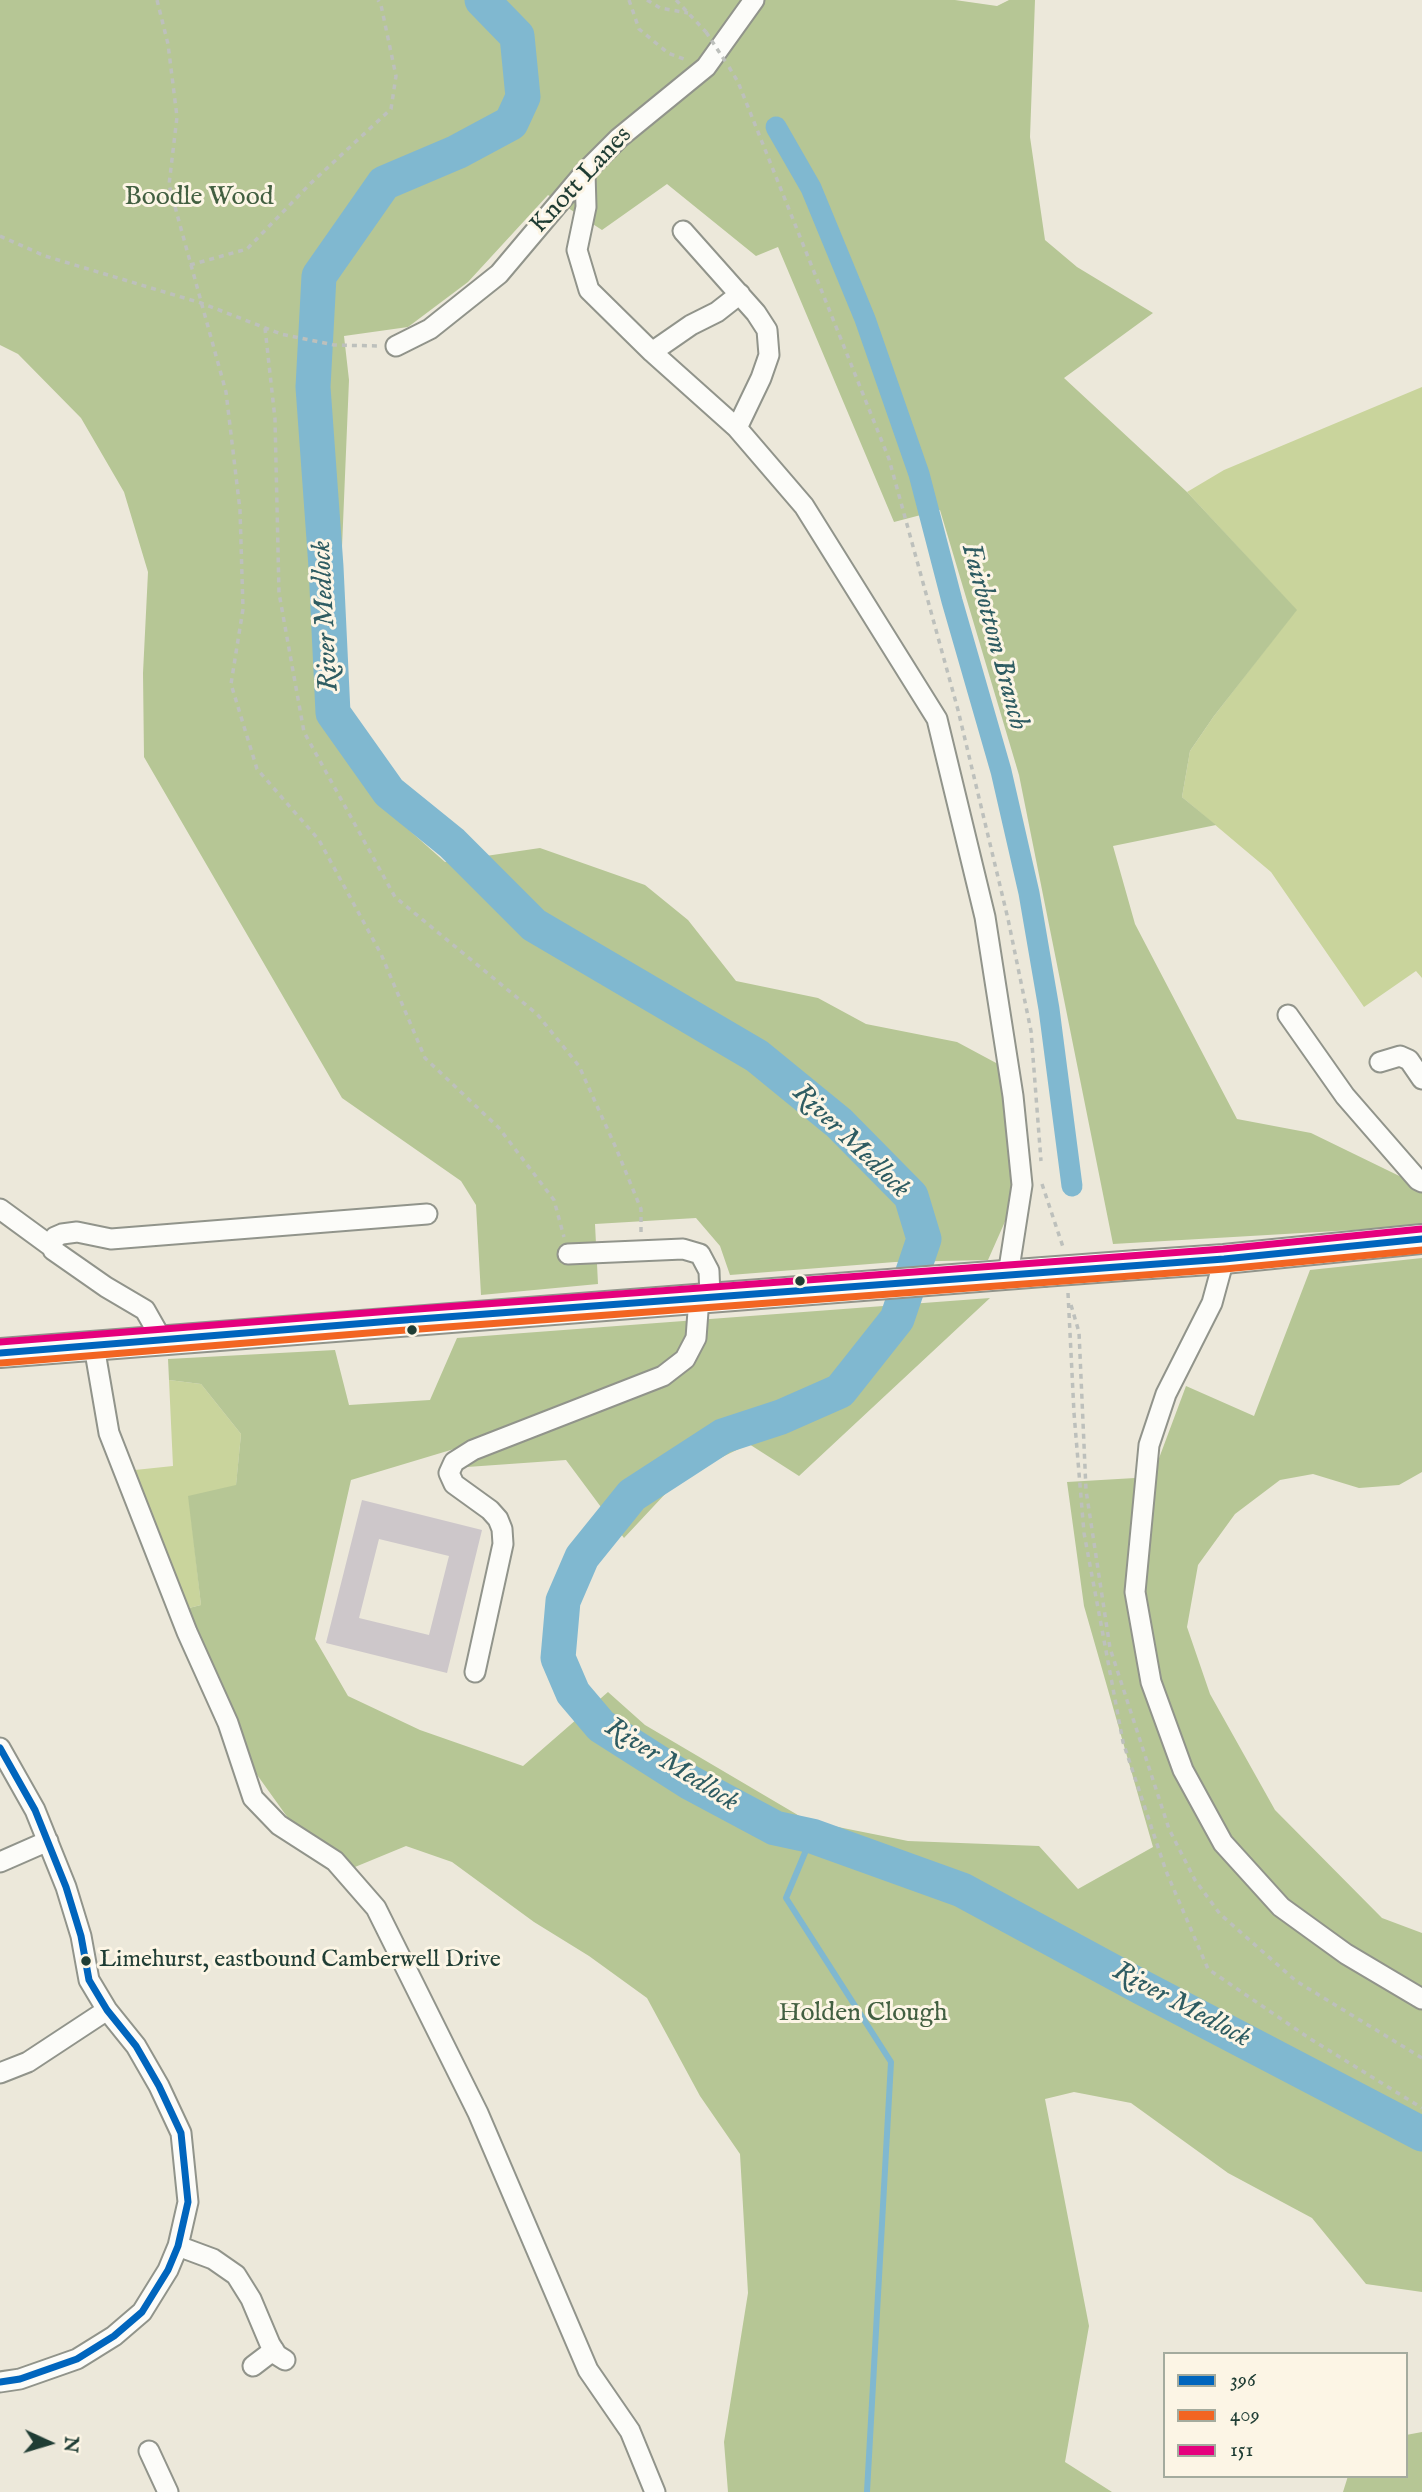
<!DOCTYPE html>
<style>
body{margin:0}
#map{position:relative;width:1422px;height:2492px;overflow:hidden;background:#ece8da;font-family:"IM FELL English",serif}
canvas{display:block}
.legend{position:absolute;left:1163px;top:2352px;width:245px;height:126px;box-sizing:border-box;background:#fcf5e5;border:2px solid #a4ab9e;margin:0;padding:9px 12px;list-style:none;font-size:21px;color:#1f3d34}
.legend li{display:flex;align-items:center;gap:14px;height:35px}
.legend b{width:35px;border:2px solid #a4ab9e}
.north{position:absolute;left:14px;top:2408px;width:70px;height:70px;-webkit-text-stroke:5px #fcf5e5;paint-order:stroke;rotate:94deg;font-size:19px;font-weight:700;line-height:28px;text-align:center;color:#1f3d34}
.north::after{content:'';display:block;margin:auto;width:24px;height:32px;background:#1f3d34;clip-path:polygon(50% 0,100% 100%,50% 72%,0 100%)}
</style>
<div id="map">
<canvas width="1422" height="2492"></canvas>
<ul class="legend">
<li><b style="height:9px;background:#0065bd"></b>396</li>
<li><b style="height:9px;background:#f26522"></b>409</li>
<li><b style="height:9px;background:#e5007d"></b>151</li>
</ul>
<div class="north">N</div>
</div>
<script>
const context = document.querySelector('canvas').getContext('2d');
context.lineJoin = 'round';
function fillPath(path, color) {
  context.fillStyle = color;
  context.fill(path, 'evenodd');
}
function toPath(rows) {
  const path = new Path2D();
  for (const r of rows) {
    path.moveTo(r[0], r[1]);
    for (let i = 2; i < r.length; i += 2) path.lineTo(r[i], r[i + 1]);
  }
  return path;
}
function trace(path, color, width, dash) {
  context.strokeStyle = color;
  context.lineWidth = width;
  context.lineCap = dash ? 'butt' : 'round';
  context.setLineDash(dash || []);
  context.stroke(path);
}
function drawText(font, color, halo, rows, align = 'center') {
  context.font = font + ' "IM FELL English",serif';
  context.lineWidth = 6;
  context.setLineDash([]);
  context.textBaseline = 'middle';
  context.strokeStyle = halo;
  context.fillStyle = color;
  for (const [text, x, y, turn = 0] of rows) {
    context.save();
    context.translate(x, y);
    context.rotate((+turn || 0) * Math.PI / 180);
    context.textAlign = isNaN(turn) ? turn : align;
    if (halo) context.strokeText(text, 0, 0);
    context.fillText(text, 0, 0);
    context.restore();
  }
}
fillPath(toPath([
 [1422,387,1422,978,1416,971,1364,1007,1271,872,1182,797,1190,751,1214,716,1296,610,1187,492,1224,470],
 [169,1380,201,1384,241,1434,236,1486,189,1497,201,1605,185,1609,135,1470,173,1466]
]), '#c9d49c');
fillPath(toPath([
 [0,0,955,0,997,6,1009,0,1035,0,1030,137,1045,240,1077,267,1153,313,1064,378,1187,492,1297,610,1214,716,1190,751,1182,797,1216,825,1113,846,1135,924,1237,1119,1311,1133,1422,1187,1422,1226,1113,1244,1019,775,940,510,894,522,778,247,756,256,667,184,602,230,548,195,468,282,408,327,344,336,349,380,340,595,313,600,323,727,382,806,445,862,540,848,645,885,688,920,736,981,818,998,866,1024,957,1042,998,1064,1012,1159,1011,1208,988,1260,895,1262,730,1275,720,1246,696,1218,595,1224,598,1284,481,1295,476,1205,461,1181,342,1098,144,757,143,673,148,572,124,492,81,418,18,354,0,345],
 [1422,1258,1422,1472,1399,1485,1359,1488,1313,1474,1280,1480,1235,1514,1198,1565,1187,1627,1210,1694,1275,1810,1382,1918,1422,1933,1422,2292,1366,2284,1312,2218,1228,2173,1131,2103,1074,2092,1045,2099,1089,2326,1065,2462,1112,2492,728,2492,724,2442,748,2293,740,2154,700,2096,647,1998,589,1956,534,1922,452,1862,406,1846,355,1867,293,1825,250,1765,185,1609,201,1605,188,1496,236,1485,241,1434,201,1384,169,1380,168,1359,335,1350,349,1405,430,1400,457,1338,990,1298,799,1476,749,1444,681,1477,624,1538,566,1460,467,1467,454,1449,351,1480,315,1639,348,1696,420,1730,523,1766,608,1692,645,1725,808,1821,908,1841,1039,1846,1078,1889,1153,1847,1084,1606,1067,1482,1152,1477,1186,1386,1254,1416,1310,1270],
 [1422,2432,1422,2492,1343,2492,1348,2476,1406,2476,1406,2435]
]), '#b6c695');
trace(toPath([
 [812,1836,786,1898,891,2062,867,2492]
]), '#80b8d0', 6);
trace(toPath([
 [776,127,811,188,865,319,919,474,952,601,1001,771,1029,893,1049,1009,1072,1186]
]), '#80b8d0', 21);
trace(toPath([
 [482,0,517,36,523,97,511,123,457,152,384,183,319,276,313,387,326,567,333,713,389,792,452,843,534,925,757,1056,839,1123,911,1196,924,1239,897,1319,840,1391,781,1417,723,1436,632,1495,582,1557,563,1601,558,1658,573,1693,601,1726,689,1782,775,1828,812,1836,962,1890,1141,1987,1422,2134]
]), '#80b8d0', 35);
fillPath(toPath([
 [362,1500,482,1530,447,1673,326,1643],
 [379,1539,449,1556,429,1635,359,1618]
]), '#cdc7ca');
const minor = toPath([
 [585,172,586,207,577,250,589,290,652,352,737,428,804,506,937,719,985,917,1013,1096,1022,1185,1008,1275],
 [683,231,756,313,767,330,769,355,761,378,737,428],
 [396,346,430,329,499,274,585,172,619,138,706,67,754,0],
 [652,352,691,325,717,312,740,294],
 [1288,1015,1345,1096,1418,1180,1422,1182],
 [1380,1062,1400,1056,1409,1060,1422,1079],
 [0,1209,52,1247],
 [568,1254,683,1249,700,1254,709,1271,710,1297],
 [1224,1259,1212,1303,1166,1394,1149,1445,1135,1592,1151,1682,1183,1770,1223,1843,1281,1907,1346,1954,1422,1999],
 [162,1340,145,1310,106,1287,53,1250,52,1247,55,1237,62,1234,77,1232,111,1239,427,1214],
 [94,1346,109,1433,187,1632,228,1723,253,1798,279,1825,335,1861,376,1908,478,2113,588,2370,630,2431,655,2492],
 [475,1672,503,1544,502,1529,498,1519,490,1510,454,1484,449,1473,454,1462,473,1450,663,1376,685,1359,696,1338,699,1298],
 [0,1748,35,1810,66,1887,81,1936,89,1980,107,2010,136,2046,159,2086,181,2133,188,2202,178,2246,168,2270,142,2312,114,2336,77,2359,20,2379,0,2382],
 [0,1862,48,1841],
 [0,2073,28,2062,107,2010],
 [178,2246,213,2259,236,2275,251,2299,270,2344,277,2355,285,2360],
 [253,2366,274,2350],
 [149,2451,168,2492]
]);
const highway = toPath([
 [1137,1265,1224,1259,1422,1239],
 [0,1353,1043,1272]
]);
trace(minor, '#91948b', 23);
trace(highway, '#91948b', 32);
trace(toPath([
 [157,0,168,44,177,117,169,185,226,392,240,510,243,609,231,684,257,769,319,840,381,954,425,1058,499,1128,554,1200,564,1237],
 [629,0,639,29,668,53,684,59],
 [647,0,660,8,688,13],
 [676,0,706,32],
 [729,67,738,82,889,459,958,710,1008,919,1031,1031,1041,1161],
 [0,236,45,256,201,303,281,334,334,345,380,346],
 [190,265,247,249,311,183,391,109,396,76,381,5,378,0],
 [265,328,275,419,279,593,304,732,395,897,537,1014,579,1066,616,1148,641,1209,641,1233],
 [1042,1184,1063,1247],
 [1068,1293,1074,1413,1084,1533,1123,1742,1166,1871,1208,1969,1309,2038,1422,2108],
 [1071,1305,1079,1332,1086,1490,1110,1648,1169,1829,1195,1880,1220,1914,1296,1981,1422,2058]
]), '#bdc0bc', 3.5, [5, 5]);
trace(minor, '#fcfcf9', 19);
trace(highway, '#fcfcf9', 28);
const highwayBridge = toPath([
 [1043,1272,1137,1265]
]);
trace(highwayBridge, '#91948b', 32, []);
trace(toPath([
 [706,32,727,64]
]), '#bdc0bc', 3.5, [5, 5]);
trace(highwayBridge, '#fcfcf9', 28);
trace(toPath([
 [0,1353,392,1321,1224,1259,1422,1239],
 [0,1748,35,1810,66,1887,81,1936,89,1980,107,2010,136,2046,159,2086,181,2133,188,2202,178,2246,168,2270,142,2312,114,2336,77,2359,20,2379,0,2382]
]), '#0065bd', 7);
trace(toPath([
 [1,1363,393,1331,1225,1269,1422,1250]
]), '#f26522', 7);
trace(toPath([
 [0,1342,391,1311,1223,1249,1421,1229]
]), '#e5007d', 7);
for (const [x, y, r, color] of [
 [800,1281,6,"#1f3d34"],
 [412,1330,6,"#1f3d34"],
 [86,1961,6,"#1f3d34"]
]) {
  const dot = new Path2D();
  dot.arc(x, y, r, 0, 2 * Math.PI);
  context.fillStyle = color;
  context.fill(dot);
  trace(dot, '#fcf5e5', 2.5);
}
drawText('24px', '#1f3d34', '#fcf5e5', [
 ["Limehurst, eastbound Camberwell Drive",99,1961]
], 'left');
drawText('26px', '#1f3d34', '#fcf5e5', [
 ["Knott Lanes",582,181,-47]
]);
drawText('26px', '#425f41', '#fcf5e5', [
 ["Boodle Wood",199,199],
 ["Holden Clough",863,2015]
]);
drawText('italic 28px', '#2e5c62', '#fcf5e5', [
 ["River Medlock",327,616,-93],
 ["Fairbottom Branch",993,637,75],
 ["River Medlock",850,1142,44],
 ["River Medlock",671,1766,32],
 ["River Medlock",1181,2006,28]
]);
</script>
